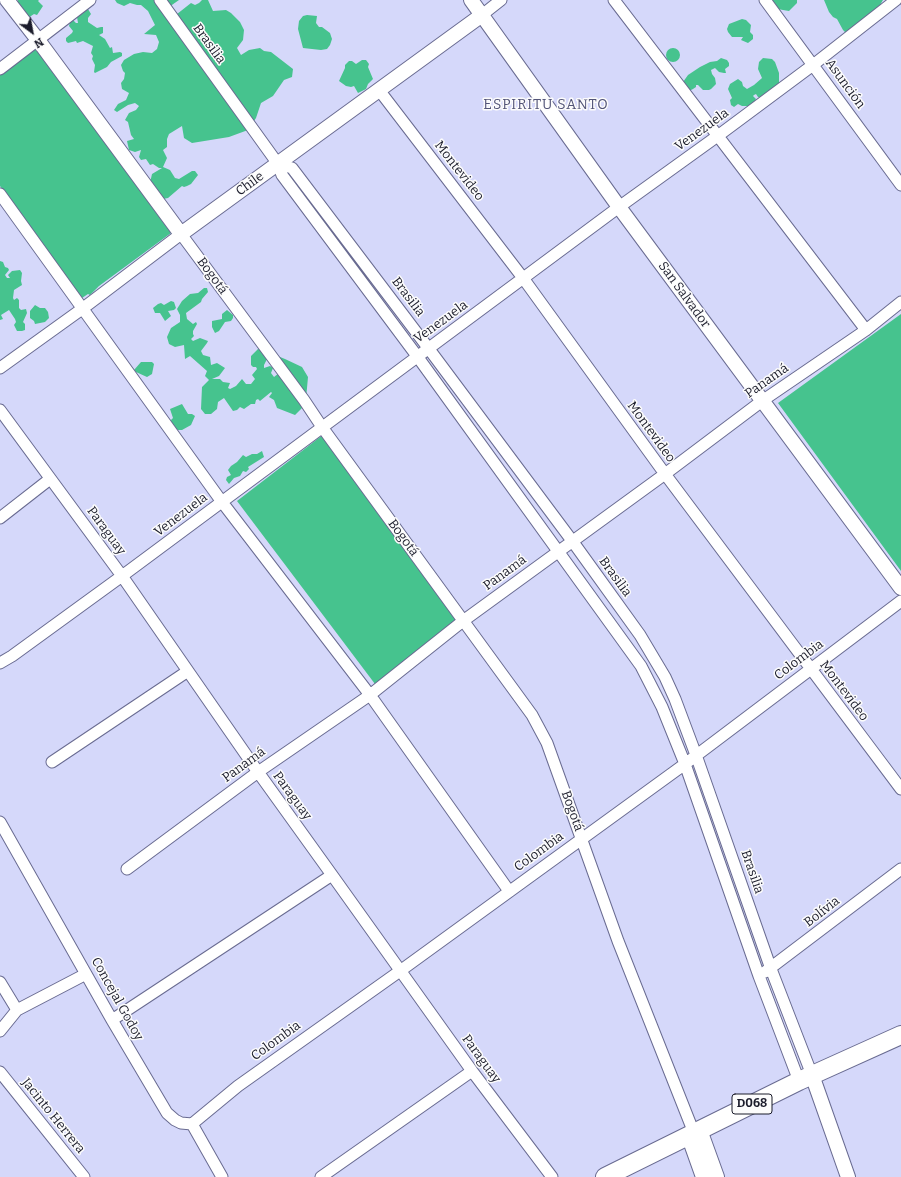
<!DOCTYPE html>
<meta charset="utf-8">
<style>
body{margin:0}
#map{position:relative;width:901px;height:1177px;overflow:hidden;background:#d5d8fa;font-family:Bitter,serif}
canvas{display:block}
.north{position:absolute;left:12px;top:12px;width:40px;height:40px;-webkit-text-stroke:3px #fcfcfc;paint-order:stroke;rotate:148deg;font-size:11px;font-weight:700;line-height:16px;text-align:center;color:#1b1c2b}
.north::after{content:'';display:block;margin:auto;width:14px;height:18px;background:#1b1c2b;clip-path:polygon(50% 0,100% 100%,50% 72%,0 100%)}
</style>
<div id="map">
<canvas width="901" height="1177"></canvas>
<div class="north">N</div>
</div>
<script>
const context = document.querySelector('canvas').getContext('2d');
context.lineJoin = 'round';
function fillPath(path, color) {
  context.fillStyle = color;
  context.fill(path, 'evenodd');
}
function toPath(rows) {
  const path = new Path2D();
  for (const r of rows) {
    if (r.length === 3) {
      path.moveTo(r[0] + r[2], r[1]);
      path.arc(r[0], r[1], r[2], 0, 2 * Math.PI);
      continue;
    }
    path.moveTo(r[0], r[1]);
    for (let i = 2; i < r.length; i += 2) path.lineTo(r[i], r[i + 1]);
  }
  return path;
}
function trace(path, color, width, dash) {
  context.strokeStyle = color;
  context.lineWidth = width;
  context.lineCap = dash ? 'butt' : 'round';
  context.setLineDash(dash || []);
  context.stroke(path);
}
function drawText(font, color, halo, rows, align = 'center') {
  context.font = font + ' Bitter,serif';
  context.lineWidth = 3;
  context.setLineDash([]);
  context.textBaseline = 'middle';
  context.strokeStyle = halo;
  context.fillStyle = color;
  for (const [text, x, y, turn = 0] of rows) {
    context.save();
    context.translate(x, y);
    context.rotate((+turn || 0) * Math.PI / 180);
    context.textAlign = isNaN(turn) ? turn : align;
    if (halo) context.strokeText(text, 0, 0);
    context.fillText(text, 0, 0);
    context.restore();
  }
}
fillPath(toPath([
 [18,0,39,0,38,1,43,6,37,15,34,14,28,18,17,2],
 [115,0,179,0,169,7,172,18,191,3,195,5,199,3,202,0,208,0,213,11,226,10,231,13,240,22,244,30,243,40,237,48,241,55,249,50,260,48,264,51,271,52,293,69,292,77,284,80,273,96,261,103,256,118,248,130,229,137,192,143,184,138,182,126,169,134,167,139,167,147,163,150,167,158,163,167,170,170,175,178,179,179,192,171,195,171,198,175,191,184,187,186,184,187,182,186,168,198,163,199,150,183,152,174,162,168,159,168,153,164,150,165,146,159,141,160,139,157,141,150,135,152,129,150,127,141,134,139,131,135,128,122,125,120,129,113,136,110,139,106,135,103,128,105,117,112,114,110,118,104,126,100,129,93,122,89,121,83,124,79,125,73,123,71,121,65,124,60,134,54,143,52,152,53,157,49,159,42,156,35,144,34,155,25,148,11,141,5,137,5,130,3,124,6,117,3],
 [772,0,797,0,797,3,789,11,783,10,778,9,773,4],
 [824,0,883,0,877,10,862,19,861,29,846,33,843,30,837,19,833,17,829,12],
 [85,9,88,9,91,14,88,18,88,22,97,28,101,27,103,27,103,33,99,35,105,39,110,48,112,47,113,53,120,52,122,53,122,56,111,62,107,67,95,73,94,72,95,65,92,59,93,56,91,53,93,46,83,41,77,43,76,41,68,43,66,41,66,38,72,33,73,31,69,26,70,22,73,20,76,23,78,23,77,17,78,11],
 [307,15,317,16,316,23,319,27,322,27,330,33,332,39,330,45,327,49,321,50,303,48,298,29,299,21,303,16],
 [742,19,746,20,751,25,750,32,753,35,753,39,748,43,741,40,743,37,732,37,728,32,727,29,729,24],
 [673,55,7],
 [36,48,171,233,99,286,90,295,88,294,82,298,0,186,0,74],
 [721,58,727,60,729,63,729,66,725,69,726,73,724,73,719,72,715,68,711,70,712,74,715,78,716,84,711,89,709,90,703,90,698,85,696,85,696,87,693,89,689,91,683,82,688,75,700,67,710,62,717,61],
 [763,58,772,59,775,62,779,73,779,83,761,98,758,97,756,94,754,95,753,96,756,99,755,101,749,106,742,106,738,104,734,107,731,105,730,100,732,98,728,89,730,84,738,79,742,82,743,86,747,89,754,85,762,78,758,69,759,62],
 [362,60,366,60,369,64,368,67,373,79,368,84,366,89,358,93,354,86,351,87,346,86,339,81,345,68,345,65,349,61,352,61,356,64],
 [0,261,3,262,5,267,8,268,9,270,5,275,7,278,10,278,8,275,12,271,20,270,22,273,21,281,22,285,14,290,13,298,14,300,17,298,19,300,19,308,21,310,26,309,27,313,23,322,25,324,25,330,22,331,17,331,14,325,16,322,15,319,9,310,1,315,3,319,0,320],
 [204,288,207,288,208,292,202,299,201,302,186,313,187,319,193,324,196,322,197,324,193,331,193,334,194,336,191,339,193,341,200,338,208,341,207,343,201,351,203,355,210,357,211,365,217,363,225,368,219,376,212,379,220,379,223,382,230,383,228,388,230,389,236,386,242,379,246,384,251,384,255,379,252,375,257,369,256,367,253,367,251,365,251,356,258,349,262,350,267,359,264,365,264,368,270,366,273,368,271,373,274,377,279,373,280,357,285,359,302,367,308,377,306,399,302,408,295,415,277,408,274,400,269,397,272,393,271,392,260,401,258,399,256,400,255,404,251,404,244,409,240,407,237,410,233,411,224,398,218,402,217,409,211,414,205,414,201,409,202,387,209,380,205,376,207,371,190,356,185,359,184,345,175,347,169,344,167,337,171,328,180,322,180,315,177,309,182,301,190,294,198,293],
 [171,301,174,302,176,308,174,310,168,311,171,316,165,321,160,313,155,313,153,308,158,304,161,303,164,305],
 [35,305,40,308,45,308,48,312,49,318,45,322,35,324,34,321,30,318,30,311],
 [227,310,233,315,233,318,231,321,225,322,219,331,215,333,212,327,212,321,222,319,222,314],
 [901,314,901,571,778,403],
 [141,362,152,362,154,364,152,374,147,377,136,372,134,370],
 [182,404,188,414,192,414,195,416,191,425,182,430,178,430,172,426,171,420,173,418,170,409],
 [324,434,460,617,375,684,237,501],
 [262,451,264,457,248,467,249,469,246,472,243,471,240,476,234,478,229,484,226,480,227,477,231,475,228,470,231,466,237,462,243,455,246,457,252,454,257,454]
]), '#46c38e');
const minor = toPath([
 [160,0,278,164,282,175,417,356,641,666,662,707,685,764,759,976,799,1081],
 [614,0,866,330],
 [765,0,901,185],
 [482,15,501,0],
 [0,69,90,0],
 [379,90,523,278,665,474,901,789],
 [278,164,292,168,429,349,573,542,640,635,665,677,675,699,696,755,771,969,812,1075],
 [0,194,222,502,370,695,509,891],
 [0,368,82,309,181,234,304,400,322,427,532,715,547,743,618,941,694,1133],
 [0,410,122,576,258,772,332,875,472,1071,552,1177],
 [0,518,50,479],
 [0,663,12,656,122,576,619,207,719,135,813,65,896,0],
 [52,762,188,671],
 [0,822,112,1020,167,1113,175,1120,181,1123,192,1124,222,1177],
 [127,869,258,772,370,695,463,621,665,474,762,401,866,330,901,302],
 [765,972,901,869],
 [0,982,17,1010],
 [112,1020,332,875],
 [0,1031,17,1010,86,974],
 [0,1072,84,1177],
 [192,1124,238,1086,400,971,685,764,901,601],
 [321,1177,472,1071]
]);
const tertiary = toPath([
 [7,0,38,40,181,234,482,15],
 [471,0,619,207,901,588],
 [812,1075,848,1177],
 [700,1130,717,1177],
 [688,1135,703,1177]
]);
const primary = toPath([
 [605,1177,799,1081,901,1035]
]);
trace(minor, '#696b91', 13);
trace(tertiary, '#696b91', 16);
trace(primary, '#696b91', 20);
trace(minor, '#fff', 11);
trace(tertiary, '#fff', 14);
trace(primary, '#fff', 18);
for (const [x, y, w] of [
 [752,1104,40]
]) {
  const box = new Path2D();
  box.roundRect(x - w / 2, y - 10, w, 20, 3);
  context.fillStyle = '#fcfcfc';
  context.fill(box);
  trace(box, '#1b1c2b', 1);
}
drawText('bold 12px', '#1b1c2b', null, [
 ["D068",752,1104]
]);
drawText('13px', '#1b1c2b', '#fcfcfc', [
 ["Brasilia",209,44,54],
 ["Asunción",845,84,54],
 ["Venezuela",702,130,-36],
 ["Montevideo",459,171,52],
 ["Chile",250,184,-36],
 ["Bogotá",212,276,54],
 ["San Salvador",684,295,54],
 ["Brasilia",408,297,53],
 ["Venezuela",441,322,-36],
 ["Panamá",767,381,-35],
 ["Montevideo",651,432,54],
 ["Venezuela",181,515,-37],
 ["Paraguay",106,531,54],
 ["Bogotá",403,538,54],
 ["Panamá",505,573,-36],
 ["Brasilia",615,577,54],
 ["Colombia",799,660,-37],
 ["Montevideo",844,691,53],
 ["Panamá",244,765,-36],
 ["Paraguay",292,796,54],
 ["Bogotá",572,811,70],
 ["Colombia",539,852,-36],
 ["Brasilia",752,872,71],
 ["Bolívia",822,912,-38],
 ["Concejal Godoy",117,999,61],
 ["Colombia",276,1041,-36],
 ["Paraguay",481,1059,54],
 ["Jacinto Herrera",53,1116,51]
]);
context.letterSpacing = '1px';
drawText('14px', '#525478', '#fcfcfc', [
 ["ESPIRITU SANTO",546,105]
]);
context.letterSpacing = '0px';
</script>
